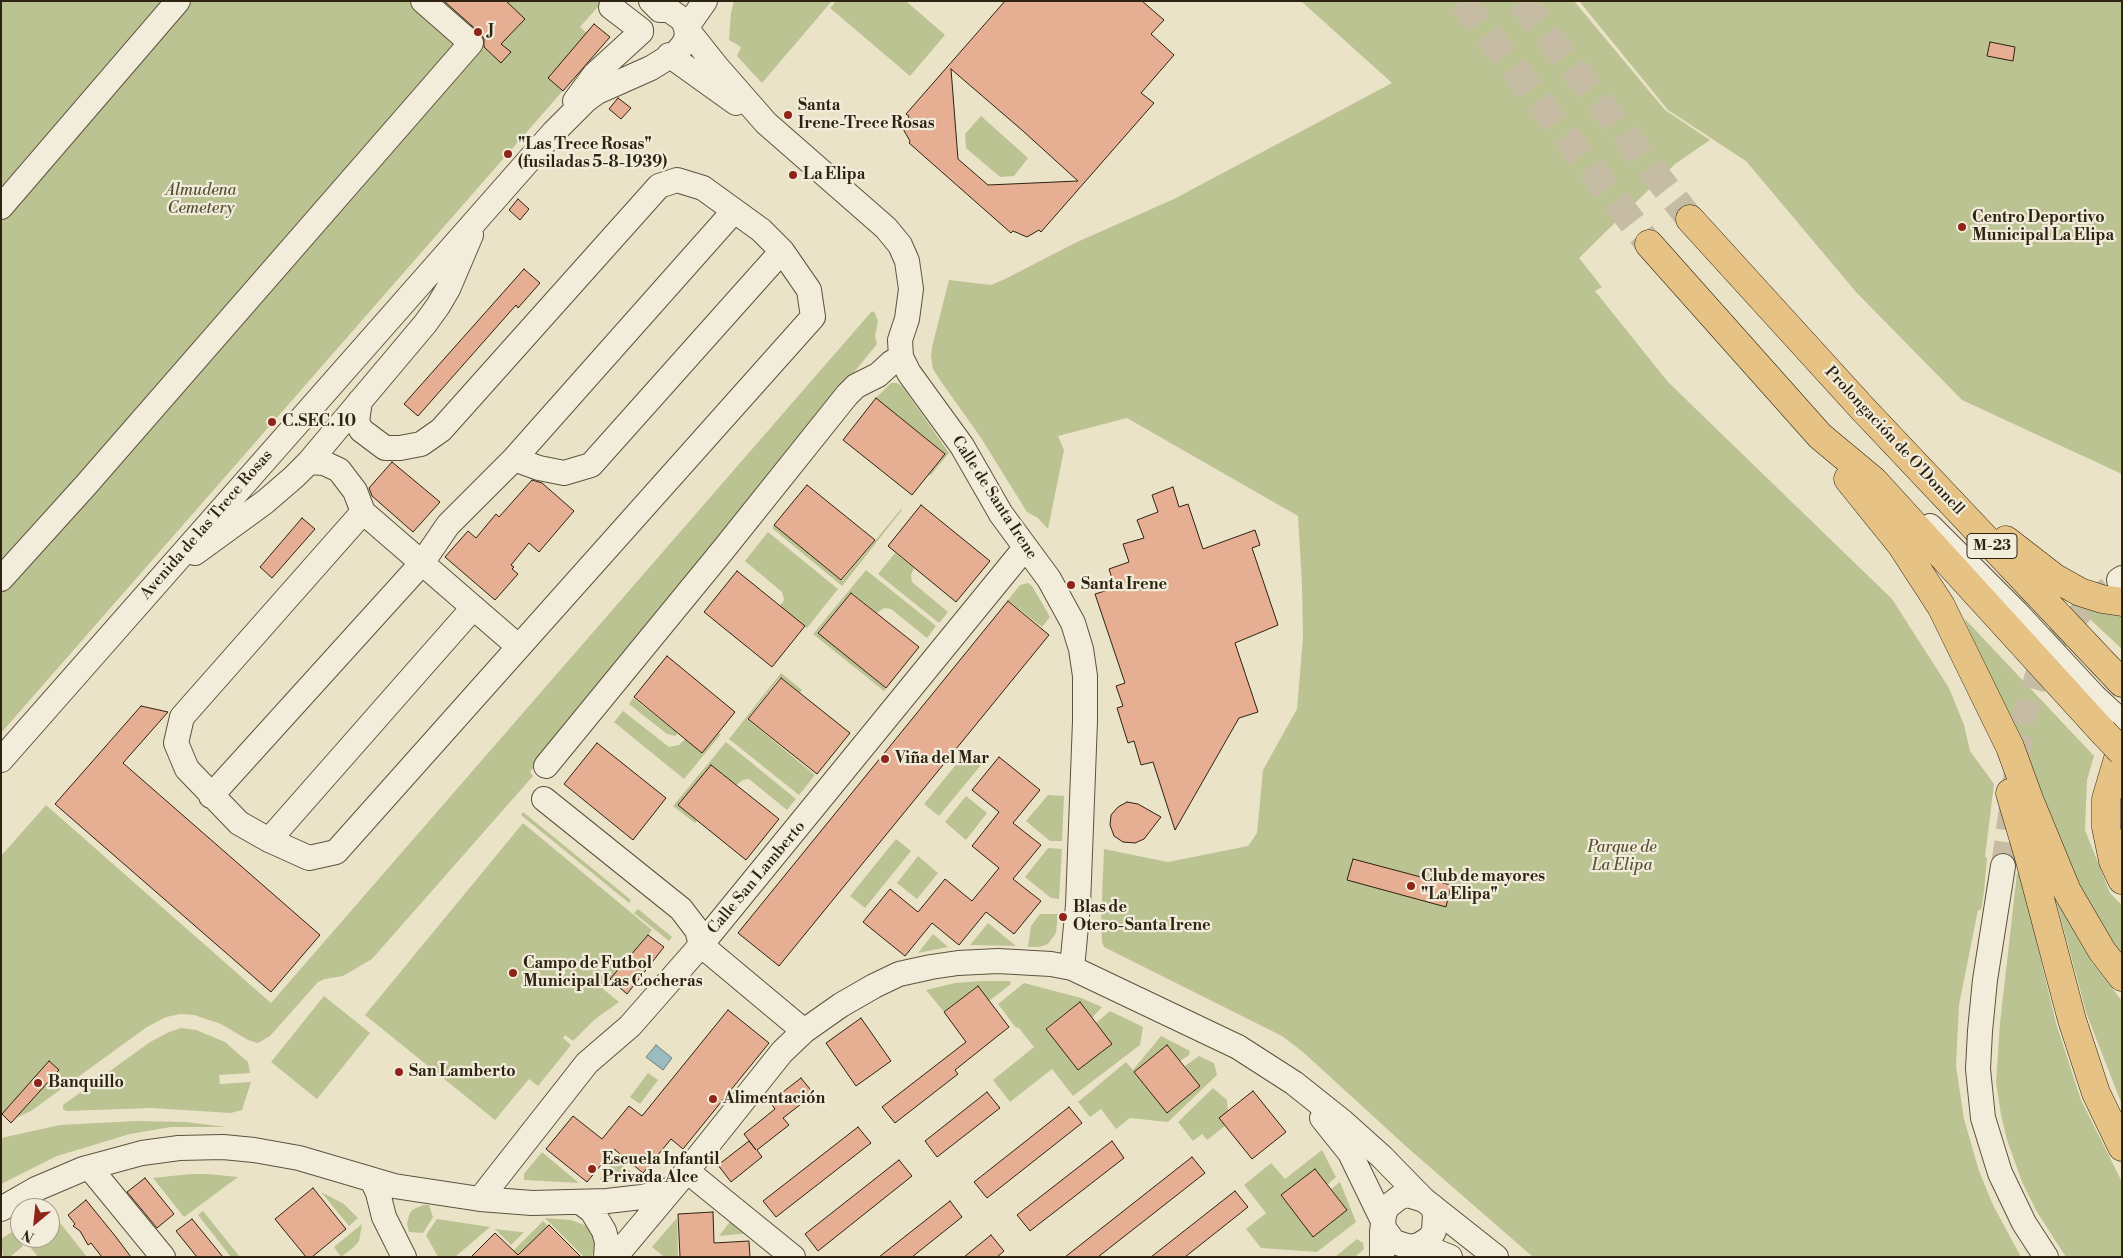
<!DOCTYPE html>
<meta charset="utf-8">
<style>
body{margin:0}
#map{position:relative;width:2123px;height:1258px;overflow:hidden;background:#ebe3c8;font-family:"Libre Bodoni",serif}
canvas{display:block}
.frame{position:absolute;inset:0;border:2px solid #2e2210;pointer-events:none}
.north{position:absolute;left:10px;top:1198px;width:50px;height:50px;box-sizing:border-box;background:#f2eddb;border:1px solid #a49c8a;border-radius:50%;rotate:208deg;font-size:14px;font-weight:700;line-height:20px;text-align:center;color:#2e2210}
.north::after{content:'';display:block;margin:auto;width:18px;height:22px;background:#8f2418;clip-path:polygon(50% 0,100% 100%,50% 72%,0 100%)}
</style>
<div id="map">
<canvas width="2123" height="1258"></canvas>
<div class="frame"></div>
<div class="north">N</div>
</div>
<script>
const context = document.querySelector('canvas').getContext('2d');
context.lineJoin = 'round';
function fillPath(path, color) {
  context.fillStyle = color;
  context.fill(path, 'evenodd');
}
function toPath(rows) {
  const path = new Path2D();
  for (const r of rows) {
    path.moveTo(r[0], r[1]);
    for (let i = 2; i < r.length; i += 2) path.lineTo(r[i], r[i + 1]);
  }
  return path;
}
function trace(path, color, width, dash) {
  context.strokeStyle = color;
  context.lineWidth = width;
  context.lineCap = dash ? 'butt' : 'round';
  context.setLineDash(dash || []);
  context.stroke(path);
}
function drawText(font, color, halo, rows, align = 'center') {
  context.font = font + ' "Libre Bodoni",serif';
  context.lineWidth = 4.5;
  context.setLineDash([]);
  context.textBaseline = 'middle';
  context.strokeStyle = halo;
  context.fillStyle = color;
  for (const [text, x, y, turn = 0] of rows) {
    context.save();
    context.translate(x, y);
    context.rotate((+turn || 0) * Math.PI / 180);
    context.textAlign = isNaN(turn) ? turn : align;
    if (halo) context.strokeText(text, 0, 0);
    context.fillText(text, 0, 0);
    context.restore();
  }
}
fillPath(toPath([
 [1,1,603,1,580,27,602,46,1,733],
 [734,1,832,1,762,83,737,56,741,47,729,40,731,13],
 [836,1,906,1,945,35,910,76,830,8],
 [1301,1,1574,1,1665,110,1710,140,1675,164,1579,258,1602,287,1595,291,1668,382,1892,599,1949,688,1964,725,1970,751,1994,784,1985,857,1987,858,1984,892,1981,910,1978,910,1959,1005,1956,1066,1964,1119,1979,1171,1993,1205,2021,1257,1533,1257,1409,1149,1303,1052,1282,1036,1104,947,1102,942,1101,921,1104,849,1168,862,1248,846,1257,833,1263,770,1297,709,1303,637,1302,585,1298,516,1127,418,1058,436,1064,450,1048,529,1038,518,1027,512,981,438,940,380,933,369,931,356,932,347,949,280,991,285,1005,279,1075,243,1174,199,1392,83],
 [1579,1,2122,1,2122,474,1962,400,1856,292,1746,161,1668,110],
 [981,116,1028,158,1014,176,1000,177,966,148,965,134],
 [872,311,875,313,878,321,875,336,877,344,530,772,533,776,372,959,343,976,325,979,318,982,270,1036,258,1043,248,1040,221,1024,194,1015,181,1014,166,1017,147,1027,31,1111,14,1119,8,1118,1,1113,1,856,46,805,271,1003],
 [49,1061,59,1070,27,1105,18,1096],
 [891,383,897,383,902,386,949,453,930,476,929,474,945,454,876,398],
 [901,509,902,510,842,586,772,528,774,525,842,581],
 [768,532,838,589,807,628,780,606,784,600,782,592,745,561],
 [895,553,914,568,911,575,912,582,948,612,939,623,878,574],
 [866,570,936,626,927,638,891,609,884,608,877,613,851,592,818,632,886,689,884,691,813,634],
 [1028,583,1032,586,1050,617,1042,627,1008,600,1020,585],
 [2070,597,2122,609,2122,649,2094,623],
 [1964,618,2094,756,2087,780,2085,830,2110,893,2122,905,2122,955,2107,937,2061,851,2011,727],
 [781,673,802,690,800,693,780,677,747,719,815,775,799,795,729,739],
 [633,698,677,733,676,736,667,734,629,704],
 [623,711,669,747,679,745,685,739,702,753,719,733,721,734,684,779,614,722],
 [726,742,796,799,787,810,749,779,743,780,736,785,711,765,678,805,697,821,695,823,673,806],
 [967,751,974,756,978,753,986,759,939,816,924,804],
 [1048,795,1064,796,1062,841,1050,841,1026,821],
 [966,796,987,813,966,840,945,822],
 [523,812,631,900,629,903,521,815],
 [523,823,652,930,603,989,619,1002,594,1020,573,1041,565,1035,563,1038,571,1045,538,1086,529,1079,495,1120,365,1015],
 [896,839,911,851,865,908,850,896],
 [1048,848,1062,849,1059,899,1051,898,1025,877],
 [918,856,938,873,917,899,897,883],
 [2017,873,2020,874,2056,1023,2081,1100,2122,1182,2122,1257,2066,1257,2037,1212,2022,1182,2007,1140,2001,1115,1996,1082,2000,1023],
 [2055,897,2091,961,2122,1001,2122,1105,2087,1015],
 [638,909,672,937,669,941,634,913],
 [1040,914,1058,914,1056,933,1048,944,1039,947,1028,947,1031,926],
 [988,923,1016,946,970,945],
 [933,934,948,947,918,953],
 [982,981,1010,981,1011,984,989,1001,977,986,944,1012,926,990,955,983],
 [1024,983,1081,998,1102,1007,1092,1018,1080,1002,1046,1028,1078,1070,1111,1044,1096,1023,1110,1011,1143,1027,1140,1045,1073,1096,1052,1069,1010,1102,993,1080,1034,1047,1018,1027,1016,1028,998,1004],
 [324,996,370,1033,317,1099,271,1062],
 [181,1028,196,1030,225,1042,248,1062,250,1073,219,1075,220,1084,251,1082,242,1110,231,1113,151,1108,66,1111,63,1109,63,1105,150,1042,169,1032],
 [1161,1036,1190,1051,1189,1055,1180,1061,1167,1045,1134,1072,1167,1113,1188,1071,1185,1066,1199,1056,1214,1063,1217,1075,1168,1122,1130,1118,1116,1129,1101,1109,1090,1117,1078,1102,1126,1062,1133,1070],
 [648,1073,658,1080,640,1104,630,1097],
 [1213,1088,1227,1100,1228,1111,1226,1125,1207,1140,1202,1134,1193,1141,1178,1122],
 [137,1121,186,1122,226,1127,171,1127,130,1134,57,1156,1,1184,1,1138,60,1125],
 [1322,1150,1336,1177,1327,1185,1315,1169,1281,1195,1313,1237,1347,1210,1331,1189,1340,1182,1356,1222,1317,1252,1261,1248,1246,1229,1266,1213,1244,1185,1271,1163,1285,1179],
 [542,1152,579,1183,524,1180,524,1174],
 [615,1160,633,1173,633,1176,599,1180],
 [190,1174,208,1174,238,1177,184,1217,153,1178],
 [321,1192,344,1204,358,1218,349,1226],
 [423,1205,429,1205,433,1217,423,1233,409,1232,407,1224,409,1215,412,1210],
 [50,1210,87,1257,38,1257,23,1238,50,1238],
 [203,1211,240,1257,231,1257,198,1215],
 [545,1218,571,1220,587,1226,592,1232,596,1242,593,1254,590,1257,584,1257],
 [677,1218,678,1257,664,1257,652,1247],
 [437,1219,490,1227,455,1257,438,1257,426,1235],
 [732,1219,750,1233,719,1236],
 [543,1221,548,1226,517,1257,512,1252],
 [362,1224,359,1241,354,1247,341,1257,334,1247],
 [495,1229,511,1231,524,1232,511,1245],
 [12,1232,23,1246,10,1257,3,1257,1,1239],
 [1357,1239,1363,1243,1364,1249,1355,1257,1335,1257]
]), '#bbc393');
const water = toPath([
 [656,1045,672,1058,663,1070,646,1057,656,1045]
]);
fillPath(water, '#9bbcbe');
trace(water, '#6f7e78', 1);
const building = toPath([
 [444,1,506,1,525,19,501,44,511,52,501,63,484,47,484,39,480,33,444,1],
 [1005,1,1142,1,1164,20,1151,34,1174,55,1141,93,1154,103,1041,232,1039,230,1027,237,1013,231,1011,233,909,143,910,141,903,129,909,116,906,114,1005,1],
 [951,69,1023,131,1078,181,988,185,958,159,951,69],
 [594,24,610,37,563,91,548,78,594,24],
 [1990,42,2015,47,2013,61,1987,56,1990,42],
 [618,98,631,108,621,119,609,109,618,98],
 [518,199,529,209,520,220,509,210,518,199],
 [524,269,540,283,518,308,516,305,418,416,404,404,524,269],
 [876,398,945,454,912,495,843,440,876,398],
 [392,462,440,502,413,532,372,496,369,488,392,462],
 [532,480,542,483,574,511,539,552,529,543,511,565,514,567,512,569,518,574,495,600,445,557,468,531,476,538,496,514,499,517,532,480],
 [807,485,875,540,841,580,774,525,807,485],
 [1173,487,1179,507,1188,504,1203,549,1255,530,1260,545,1252,548,1278,625,1235,643,1258,712,1239,718,1175,830,1153,762,1141,765,1134,741,1128,743,1117,708,1123,706,1116,686,1125,683,1095,594,1115,588,1109,569,1129,562,1123,544,1144,538,1137,520,1158,512,1152,495,1173,487],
 [921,505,990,561,956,602,888,546,921,505],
 [302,518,315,529,272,578,260,567,302,518],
 [737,571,805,626,772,667,704,612,737,571],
 [851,593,919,647,886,688,818,633,851,593],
 [1008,601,1049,635,779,966,738,933,1008,601],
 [667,656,735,712,702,753,634,697,667,656],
 [781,678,850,733,817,774,748,719,781,678],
 [141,706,168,712,123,763,320,935,271,992,55,804,141,706],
 [597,743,666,798,633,840,564,784,597,743],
 [999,757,1040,790,1013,823,1041,845,1013,879,1041,901,1014,934,986,912,959,945,932,923,905,956,863,922,890,889,918,912,945,879,972,901,999,868,972,846,999,812,972,790,999,757],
 [711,765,779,819,746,860,678,805,711,765],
 [1127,802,1138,804,1161,817,1144,839,1135,843,1123,842,1114,836,1110,825,1111,815,1118,807,1127,802],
 [1353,859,1451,885,1446,907,1347,880,1353,859],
 [648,935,664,947,627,994,610,979,648,935],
 [978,986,1009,1027,955,1070,958,1074,895,1123,882,1107,966,1042,944,1012,978,986],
 [1080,1002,1112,1044,1078,1070,1046,1029,1080,1002],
 [728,1010,769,1043,683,1149,671,1139,643,1173,614,1149,587,1182,546,1149,573,1116,602,1139,629,1106,642,1116,728,1010],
 [861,1018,891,1061,856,1086,826,1043,861,1018],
 [1167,1045,1200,1086,1167,1113,1134,1072,1167,1045],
 [49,1061,59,1070,11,1123,2,1114,49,1061],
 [801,1078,814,1094,783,1118,789,1125,757,1150,762,1157,731,1182,718,1165,749,1141,756,1150,744,1134,775,1109,770,1102,801,1078],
 [1253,1091,1286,1132,1252,1159,1219,1118,1253,1091],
 [987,1092,1000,1108,937,1157,925,1141,987,1092],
 [1069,1107,1082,1123,987,1198,974,1182,1069,1107],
 [858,1127,871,1143,776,1217,763,1201,858,1127],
 [1112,1141,1124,1158,1030,1231,1017,1215,1112,1141],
 [1192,1157,1205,1173,1098,1257,1065,1257,1192,1157],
 [899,1160,912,1176,818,1251,805,1234,899,1160],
 [1315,1169,1347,1210,1313,1237,1281,1195,1315,1169],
 [145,1178,174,1214,157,1228,127,1192,145,1178],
 [313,1188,346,1229,312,1257,306,1257,275,1219,313,1188],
 [1235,1191,1248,1207,1185,1257,1151,1257,1235,1191],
 [86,1200,116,1237,131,1257,102,1257,91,1243,88,1245,80,1231,73,1226,75,1224,68,1215,86,1200],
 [950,1201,962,1217,912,1257,879,1257,950,1201],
 [713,1212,714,1243,749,1241,750,1257,680,1257,678,1214,713,1212],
 [192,1219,223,1257,197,1257,176,1231,192,1219],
 [549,1225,581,1257,471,1257,495,1233,518,1255,549,1225],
 [991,1235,1004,1251,997,1257,964,1257,991,1235]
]);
fillPath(building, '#e6ae92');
trace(building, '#2e2210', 1);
trace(toPath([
 [2003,866,2023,721,2037,675,2057,638,2086,607,2109,588]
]), '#c5bca3', 24, [24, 12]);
trace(toPath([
 [1462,1,1649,244],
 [1521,1,1690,219]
]), '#c5bca3', 28, [28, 14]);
const minor = toPath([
 [651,1,660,10,669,10,683,20,686,28,717,67,766,123,886,228,900,245,907,261,911,289,907,319,900,340,901,357,909,373,962,446,1001,514,1049,579,1073,623,1081,649,1085,676,1085,721,1078,905,1072,968],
 [611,7,641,30],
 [669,55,736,103],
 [575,101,595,74,641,32],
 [1,207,178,1],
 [360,401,357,421,361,430,385,448,400,448,421,444,441,430,659,186,677,180,703,188,761,230,782,251,809,290,813,317,336,852,309,858,269,840,239,823,187,769,176,743,182,717,363,512],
 [514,459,539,468,564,473,591,465,782,251],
 [309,462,324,463,339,470,355,491,363,512,519,647],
 [1930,526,2017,613,2094,696,2122,722],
 [195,553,265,502,294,477,309,462,425,324,438,306,448,289,471,235],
 [1,579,86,485,471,43,423,1],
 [2119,580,2122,578],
 [1,760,553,133,586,100,597,92,651,68,677,52,683,45,687,37,686,28,705,1],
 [546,766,723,550,847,395,856,386,878,375,891,363,901,357],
 [211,796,422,563,448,525,514,459,734,211],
 [544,799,681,909,697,930,701,945,804,1031],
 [269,840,473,608],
 [2003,866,1985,980,1980,1031,1978,1069,1983,1118,2000,1173,2024,1223,2046,1257],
 [1322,1118,1350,1153,1383,1221],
 [90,1168,163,1257],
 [687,1171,793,1257],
 [372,1180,378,1193,384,1217,404,1257],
 [480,1199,587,1063,630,1026,701,945,1025,548],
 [580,1202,592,1211,604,1231,607,1242,606,1257],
 [1,1209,36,1189,83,1169,142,1153,179,1148,223,1147,254,1150,299,1158,394,1186,480,1199,532,1203,607,1201,642,1197,672,1189],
 [1383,1223,1385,1230,1394,1242,1410,1247,1419,1245,1430,1238,1434,1231,1435,1214,1432,1206],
 [1420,1245,1450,1257],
 [615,1257,687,1171,782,1052,804,1031,841,1005,874,986,899,974,931,967,958,963,998,961,1051,964,1072,968,1238,1047,1294,1083,1343,1122,1382,1157,1424,1200],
 [1382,1257,1382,1232,1384,1215,1387,1207,1400,1197,1408,1195,1424,1200,1496,1257]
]);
const highway = toPath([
 [1690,219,1863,409,2122,683],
 [1649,244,1820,436,1874,481,2103,732],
 [1848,479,1902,546,1941,606,2010,747,2029,799,2067,891,2102,951,2122,977],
 [2006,540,2055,578,2080,592,2102,599,2122,602],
 [2122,745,2106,799,2106,827,2113,861,2122,880],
 [2010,793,2029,857,2072,1020,2096,1093,2122,1147]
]);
trace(minor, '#5d523e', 26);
trace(highway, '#2e2210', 29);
trace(minor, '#f2eddb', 24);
trace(highway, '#e6c284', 28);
const highwayBridge = toPath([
 [2103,732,2122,752]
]);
trace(highwayBridge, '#2e2210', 29, []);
trace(highwayBridge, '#e6c284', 28);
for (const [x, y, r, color] of [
 [478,32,5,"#8f2418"],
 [788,115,5,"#8f2418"],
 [508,154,5,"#8f2418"],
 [793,175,5,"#8f2418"],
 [1962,227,5,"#8f2418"],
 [272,422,5,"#8f2418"],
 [1071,585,5,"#8f2418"],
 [885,759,5,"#8f2418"],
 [1411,886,5,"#8f2418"],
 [1063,917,5,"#8f2418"],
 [513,973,5,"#8f2418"],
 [399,1072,5,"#8f2418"],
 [38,1083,5,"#8f2418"],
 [713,1099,5,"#8f2418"],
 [592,1169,5,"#8f2418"]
]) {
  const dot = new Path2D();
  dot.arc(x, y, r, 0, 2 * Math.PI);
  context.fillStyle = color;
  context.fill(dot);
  trace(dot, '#f2eddb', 2);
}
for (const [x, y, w] of [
 [1992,546,50]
]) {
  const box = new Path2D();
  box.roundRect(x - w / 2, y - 12.5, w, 25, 4);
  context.fillStyle = '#f2eddb';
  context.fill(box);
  trace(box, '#2e2210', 1);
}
drawText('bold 15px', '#2e2210', null, [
 ["M-23",1992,546]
]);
drawText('bold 16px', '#2e2210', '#f2eddb', [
 ["J",488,32],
 ["Santa",798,106],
 ["Irene-Trece Rosas",798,124],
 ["\"Las Trece Rosas\"",518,145],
 ["(fusiladas 5-8-1939)",518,163],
 ["La Elipa",803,175],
 ["Centro Deportivo",1972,218],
 ["Municipal La Elipa",1972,236],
 ["C.SEC. 10",282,422],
 ["Santa Irene",1081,585],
 ["Viña del Mar",895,759],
 ["Club de mayores",1421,877],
 ["\"La Elipa\"",1421,895],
 ["Blas de",1073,908],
 ["Otero-Santa Irene",1073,926],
 ["Campo de Futbol",523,964],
 ["Municipal Las Cocheras",523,982],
 ["San Lamberto",409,1072],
 ["Banquillo",48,1083],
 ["Alimentación",723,1099],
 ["Escuela Infantil",602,1160],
 ["Privada Alce",602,1178]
], 'left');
drawText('italic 16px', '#585237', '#f2eddb', [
 ["Almudena",201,191],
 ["Cemetery",201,209],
 ["Parque de",1622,848],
 ["La Elipa",1622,866]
]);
drawText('16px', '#2e2210', '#f2eddb', [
 ["Prolongación de O'Donnell",1894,441,47],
 ["Calle de Santa Irene",994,498,57],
 ["Avenida de las Trece Rosas",207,525,-49],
 ["Calle San Lamberto",757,878,-50]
]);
</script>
